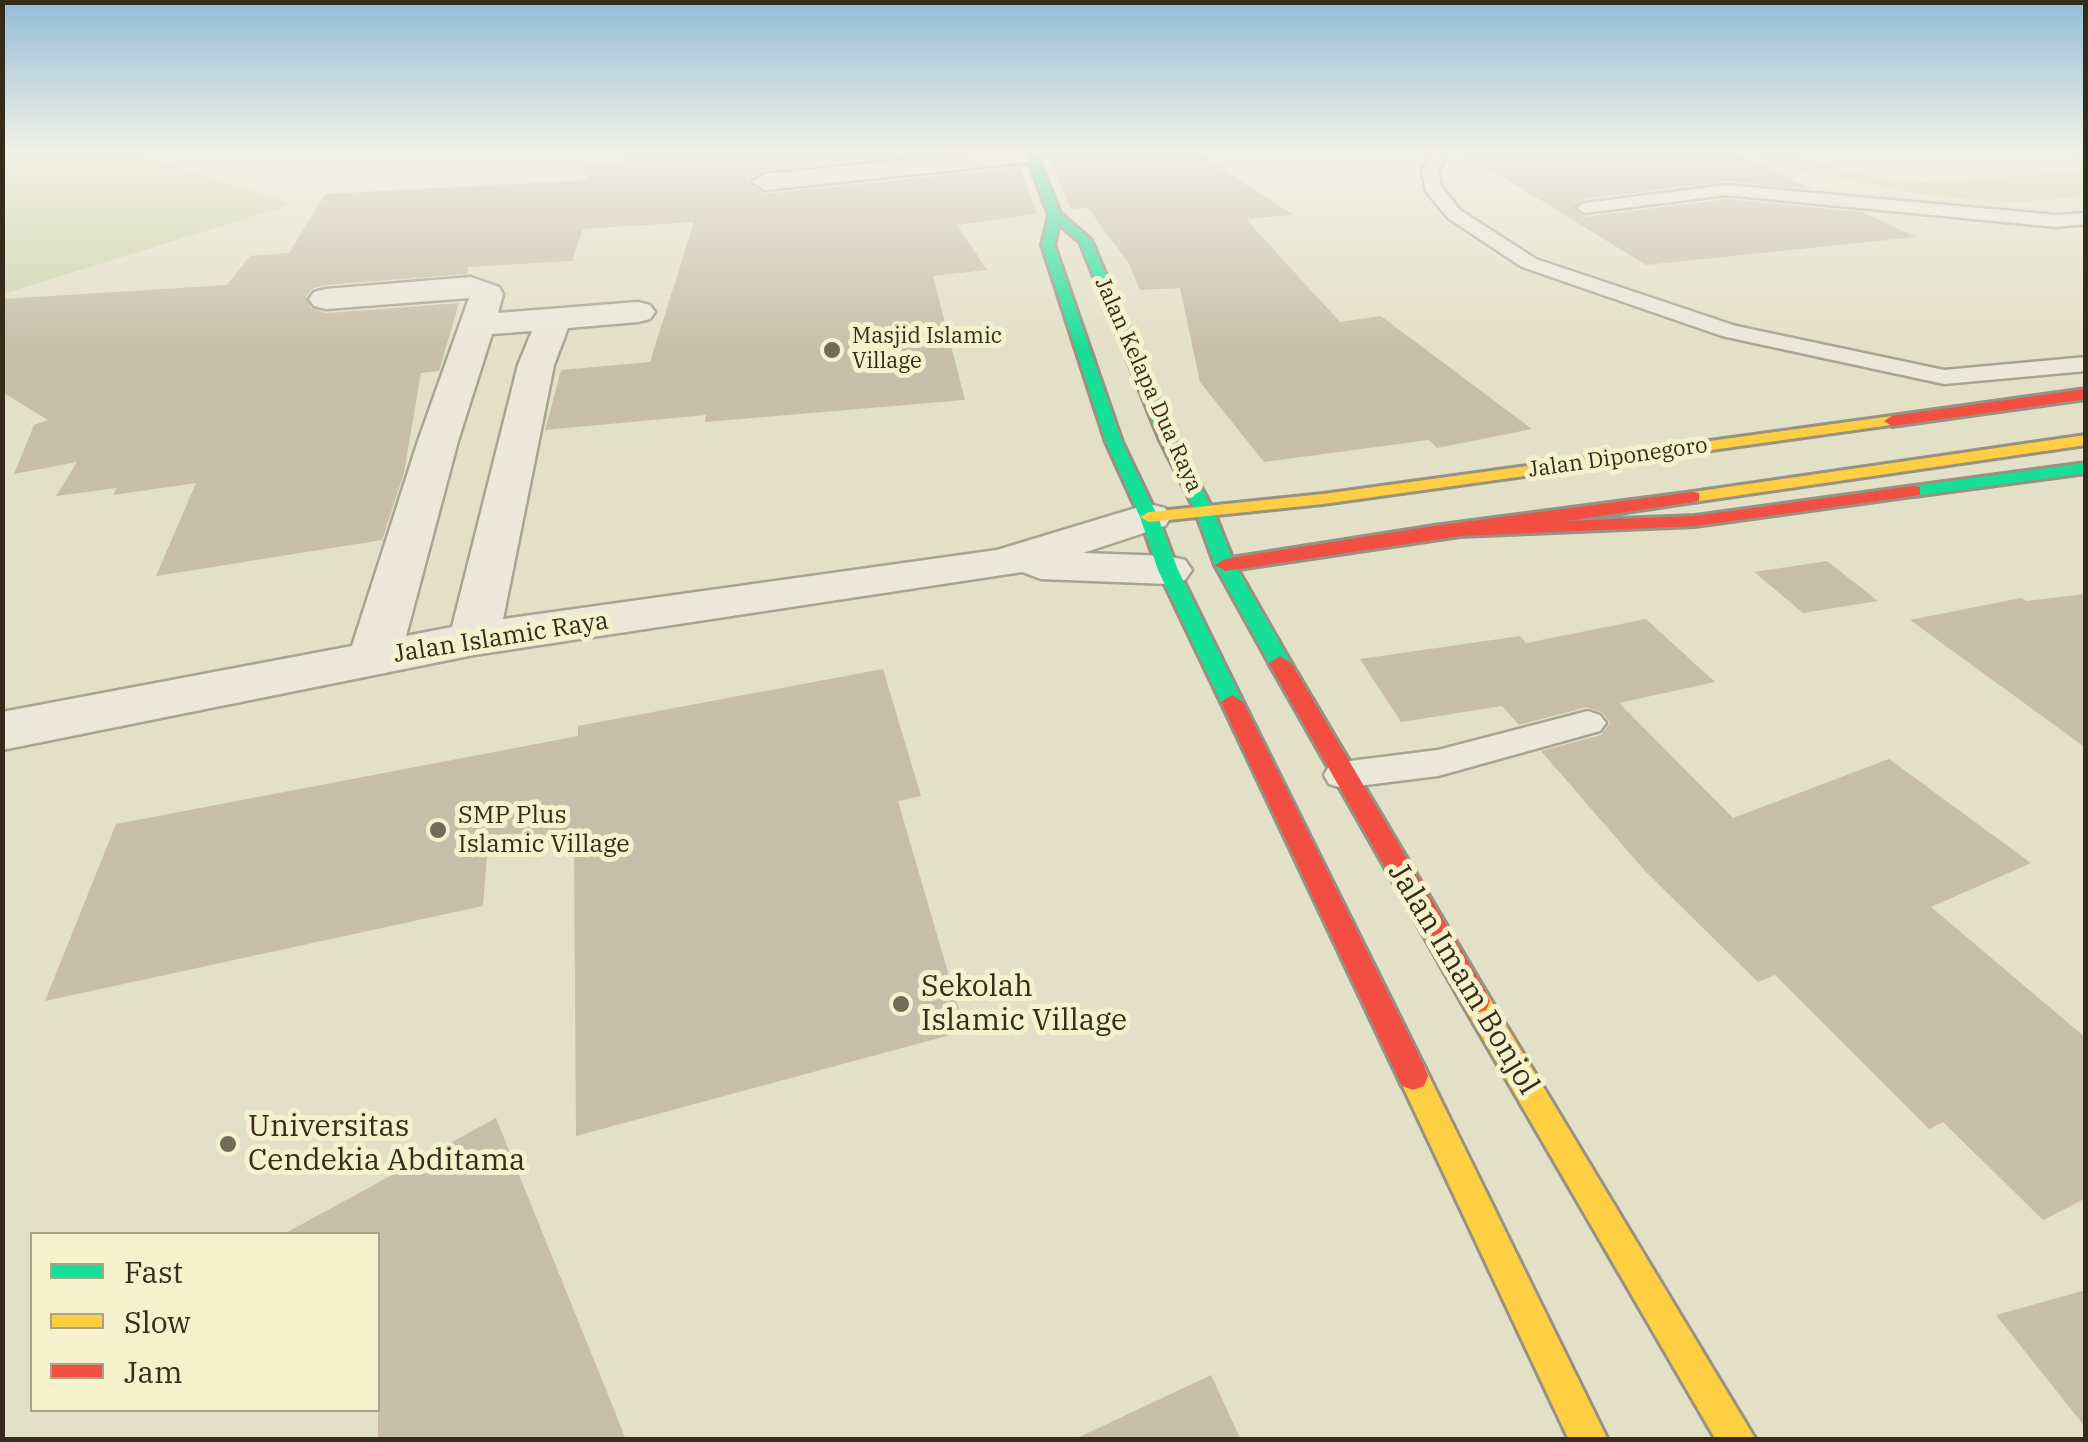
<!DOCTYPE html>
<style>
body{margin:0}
#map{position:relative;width:2088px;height:1442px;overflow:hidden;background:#e3e0c8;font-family:"IBM Plex Serif",serif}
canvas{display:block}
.frame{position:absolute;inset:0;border:5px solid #352c1b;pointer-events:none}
.legend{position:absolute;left:30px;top:1232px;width:350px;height:180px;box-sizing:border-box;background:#f5f1cd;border:2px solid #a8a286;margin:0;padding:12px 18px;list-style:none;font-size:30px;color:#352c1b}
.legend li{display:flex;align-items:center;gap:20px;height:50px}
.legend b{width:50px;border:2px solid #a8a286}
</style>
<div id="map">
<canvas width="2088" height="1442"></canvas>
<div class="frame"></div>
<ul class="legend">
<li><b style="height:12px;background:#16e098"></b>Fast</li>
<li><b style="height:12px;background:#ffcf43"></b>Slow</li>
<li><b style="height:12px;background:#f24e42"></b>Jam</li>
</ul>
</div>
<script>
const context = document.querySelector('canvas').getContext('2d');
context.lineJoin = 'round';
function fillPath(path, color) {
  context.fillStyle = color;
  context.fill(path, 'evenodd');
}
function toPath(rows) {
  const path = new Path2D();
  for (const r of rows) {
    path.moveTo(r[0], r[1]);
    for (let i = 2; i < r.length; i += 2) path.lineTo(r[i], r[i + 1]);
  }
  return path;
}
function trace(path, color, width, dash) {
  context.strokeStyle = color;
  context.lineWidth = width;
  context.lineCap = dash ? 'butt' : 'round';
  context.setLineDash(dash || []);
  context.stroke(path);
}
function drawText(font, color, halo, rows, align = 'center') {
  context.font = font + ' "IBM Plex Serif",serif';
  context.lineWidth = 10;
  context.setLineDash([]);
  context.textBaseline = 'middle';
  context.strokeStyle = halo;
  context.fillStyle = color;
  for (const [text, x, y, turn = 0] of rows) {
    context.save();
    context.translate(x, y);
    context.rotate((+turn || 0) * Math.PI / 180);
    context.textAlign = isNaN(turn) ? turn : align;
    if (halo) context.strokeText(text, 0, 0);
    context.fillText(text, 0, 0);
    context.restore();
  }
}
fillPath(toPath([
 [3,149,120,149,293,204,3,294],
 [1744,149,1780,149,1847,172,1906,183,2075,173,2077,158,2068,149,2085,149,2085,196,2013,203,1934,196,1798,171]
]), '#ccd4aa');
fillPath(toPath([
 [626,149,977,149,765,170,748,183,765,194,1020,167,1037,214,957,225,987,270,933,276,965,400,705,422,706,415,545,430,561,370,650,362,694,222,583,229,572,261,468,267,467,274,325,285,313,288,306,297,311,308,326,313,459,303,439,371,421,373,404,473,382,540,156,576,196,483,113,495,117,488,56,496,77,462,14,474,34,425,48,420,2,392,2,299,227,285,250,256,289,253,325,194,589,180,581,167,630,160],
 [1045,149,1199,149,1210,161,1294,215,1246,219,1340,322,1381,316,1532,429,1437,448,1429,440,1264,462,1200,382,1180,288,1140,290,1129,264,1088,208,1071,209],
 [1457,149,1725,149,1813,189,1726,181,1585,199,1572,209,1585,217,1726,199,1862,212,1916,237,1646,265],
 [1827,561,1878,601,1803,613,1754,572],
 [2086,594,2086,748,1910,620,2021,598,2026,601],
 [1646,619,1715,682,1619,703,1733,818,1889,759,2031,863,1931,907,2086,1038,2086,1198,2043,1220,1943,1122,1929,1129,1775,975,1758,982,1645,871,1541,751,1601,735,1610,723,1603,713,1587,707,1519,725,1502,706,1401,722,1360,659,1520,636,1526,643],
 [883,669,921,796,898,801,965,1031,576,1136,574,838,487,856,483,906,45,1001,116,824,578,736,578,726],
 [496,1118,611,1402,626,1440,378,1440,378,1234,284,1234],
 [2086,1290,2086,1428,1996,1315],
 [1211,1375,1241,1440,1073,1440]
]), '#c6bea9');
const lane = toPath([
 [1433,149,1449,149,1438,172,1441,186,1460,210,1536,259,1736,326,1944,370,2086,357,2086,371,1944,384,1722,336,1522,267,1448,218,1426,191,1422,172,1433,149],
 [1726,185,2056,215,2086,213,2086,224,2056,227,1726,195,1585,213,1576,208,1585,203,1726,185],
 [1588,711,1600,715,1606,723,1600,731,1438,776,1342,788,1329,784,1324,775,1329,766,1342,762,1438,750,1588,711]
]);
const street = toPath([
 [1009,149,1039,149,1043,154,1030,162,765,190,752,182,765,174,1009,149],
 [471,277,499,287,503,294,498,313,638,302,650,305,655,312,650,319,638,322,568,328,554,365,503,619,997,550,1149,504,1165,508,1171,517,1165,526,1083,553,1168,556,1185,560,1192,570,1185,580,1168,584,1041,579,1022,572,474,655,2,750,2,712,352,646,418,441,469,298,326,309,314,306,309,299,314,292,326,289,471,277],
 [532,331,518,365,452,627,406,636,458,441,492,334,532,331]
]);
const fast = toPath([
 [1024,149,1034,149,1060,213,1091,240,1175,438,1213,510,1235,565,1291,663,1288,668,1272,668,1215,565,1195,510,1159,438,1080,242,1059,224,1054,245,1122,442,1158,517,1178,570,1243,702,1240,707,1232,709,1221,702,1158,570,1140,517,1106,442,1042,245,1049,215,1024,149],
 [2086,463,2086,473,1914,496,1905,491,1914,486,2086,463]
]);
const slow = toPath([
 [1892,416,1898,418,1898,424,1323,504,1149,522,1140,517,1149,512,1323,494,1892,416],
 [2086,435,2086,445,1693,502,1684,497,1693,492,2086,435],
 [1476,989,1486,992,1756,1440,1716,1440,1466,1010,1462,1001,1466,992,1476,989],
 [1413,1062,1424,1066,1608,1440,1569,1440,1398,1076,1402,1066,1413,1062]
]);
const jam = toPath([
 [2086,389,2086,399,1892,426,1884,421,1892,416,2086,389],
 [1914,486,1920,487,1920,495,1695,526,1460,536,1225,571,1215,565,1225,559,1434,526,1693,492,1699,493,1699,501,1566,521,1695,516,1914,486],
 [1280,656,1291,663,1486,992,1490,1001,1486,1010,1476,1013,1466,1010,1269,663,1280,656],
 [1232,695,1243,702,1424,1066,1428,1076,1424,1086,1413,1090,1402,1086,1221,702,1232,695]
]);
trace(lane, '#a7a492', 5);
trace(street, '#a7a492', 5);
trace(fast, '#979282', 6);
trace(slow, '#979282', 6);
trace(jam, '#979282', 6);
fillPath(lane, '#ebe8da');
fillPath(street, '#ebe8da');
fillPath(fast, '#16e098');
fillPath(slow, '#ffcf43');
fillPath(jam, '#f24e42');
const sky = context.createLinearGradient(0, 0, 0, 350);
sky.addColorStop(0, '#93bcd8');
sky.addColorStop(0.43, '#f2f1e6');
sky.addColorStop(1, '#f2f1e600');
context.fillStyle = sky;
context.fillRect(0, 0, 2088, 350);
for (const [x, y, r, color] of [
 [832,350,10,"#726b58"],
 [438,830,10,"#726b58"],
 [901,1004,10,"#726b58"],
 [228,1144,10,"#726b58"]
]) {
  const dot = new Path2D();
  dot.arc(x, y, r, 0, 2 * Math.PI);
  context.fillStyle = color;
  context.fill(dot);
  trace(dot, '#f5f1cd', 4);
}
drawText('22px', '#352c1b', '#f5f1cd', [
 ["Masjid Islamic",852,337],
 ["Village",852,362]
], 'left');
drawText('22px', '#352c1b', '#f5f1cd', [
 ["Jalan Kelapa Dua Raya",1148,385,66],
 ["Jalan Diponegoro",1618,458,-8]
]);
drawText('25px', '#352c1b', '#f5f1cd', [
 ["Jalan Islamic Raya",501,638,-9]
]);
drawText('25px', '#352c1b', '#f5f1cd', [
 ["SMP Plus",458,816],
 ["Islamic Village",458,845]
], 'left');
drawText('30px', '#352c1b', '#f5f1cd', [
 ["Jalan Imam Bonjol",1463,979,59]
]);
drawText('30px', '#352c1b', '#f5f1cd', [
 ["Sekolah",921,987],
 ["Islamic Village",921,1021],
 ["Universitas",248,1127],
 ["Cendekia Abditama",248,1161]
], 'left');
</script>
